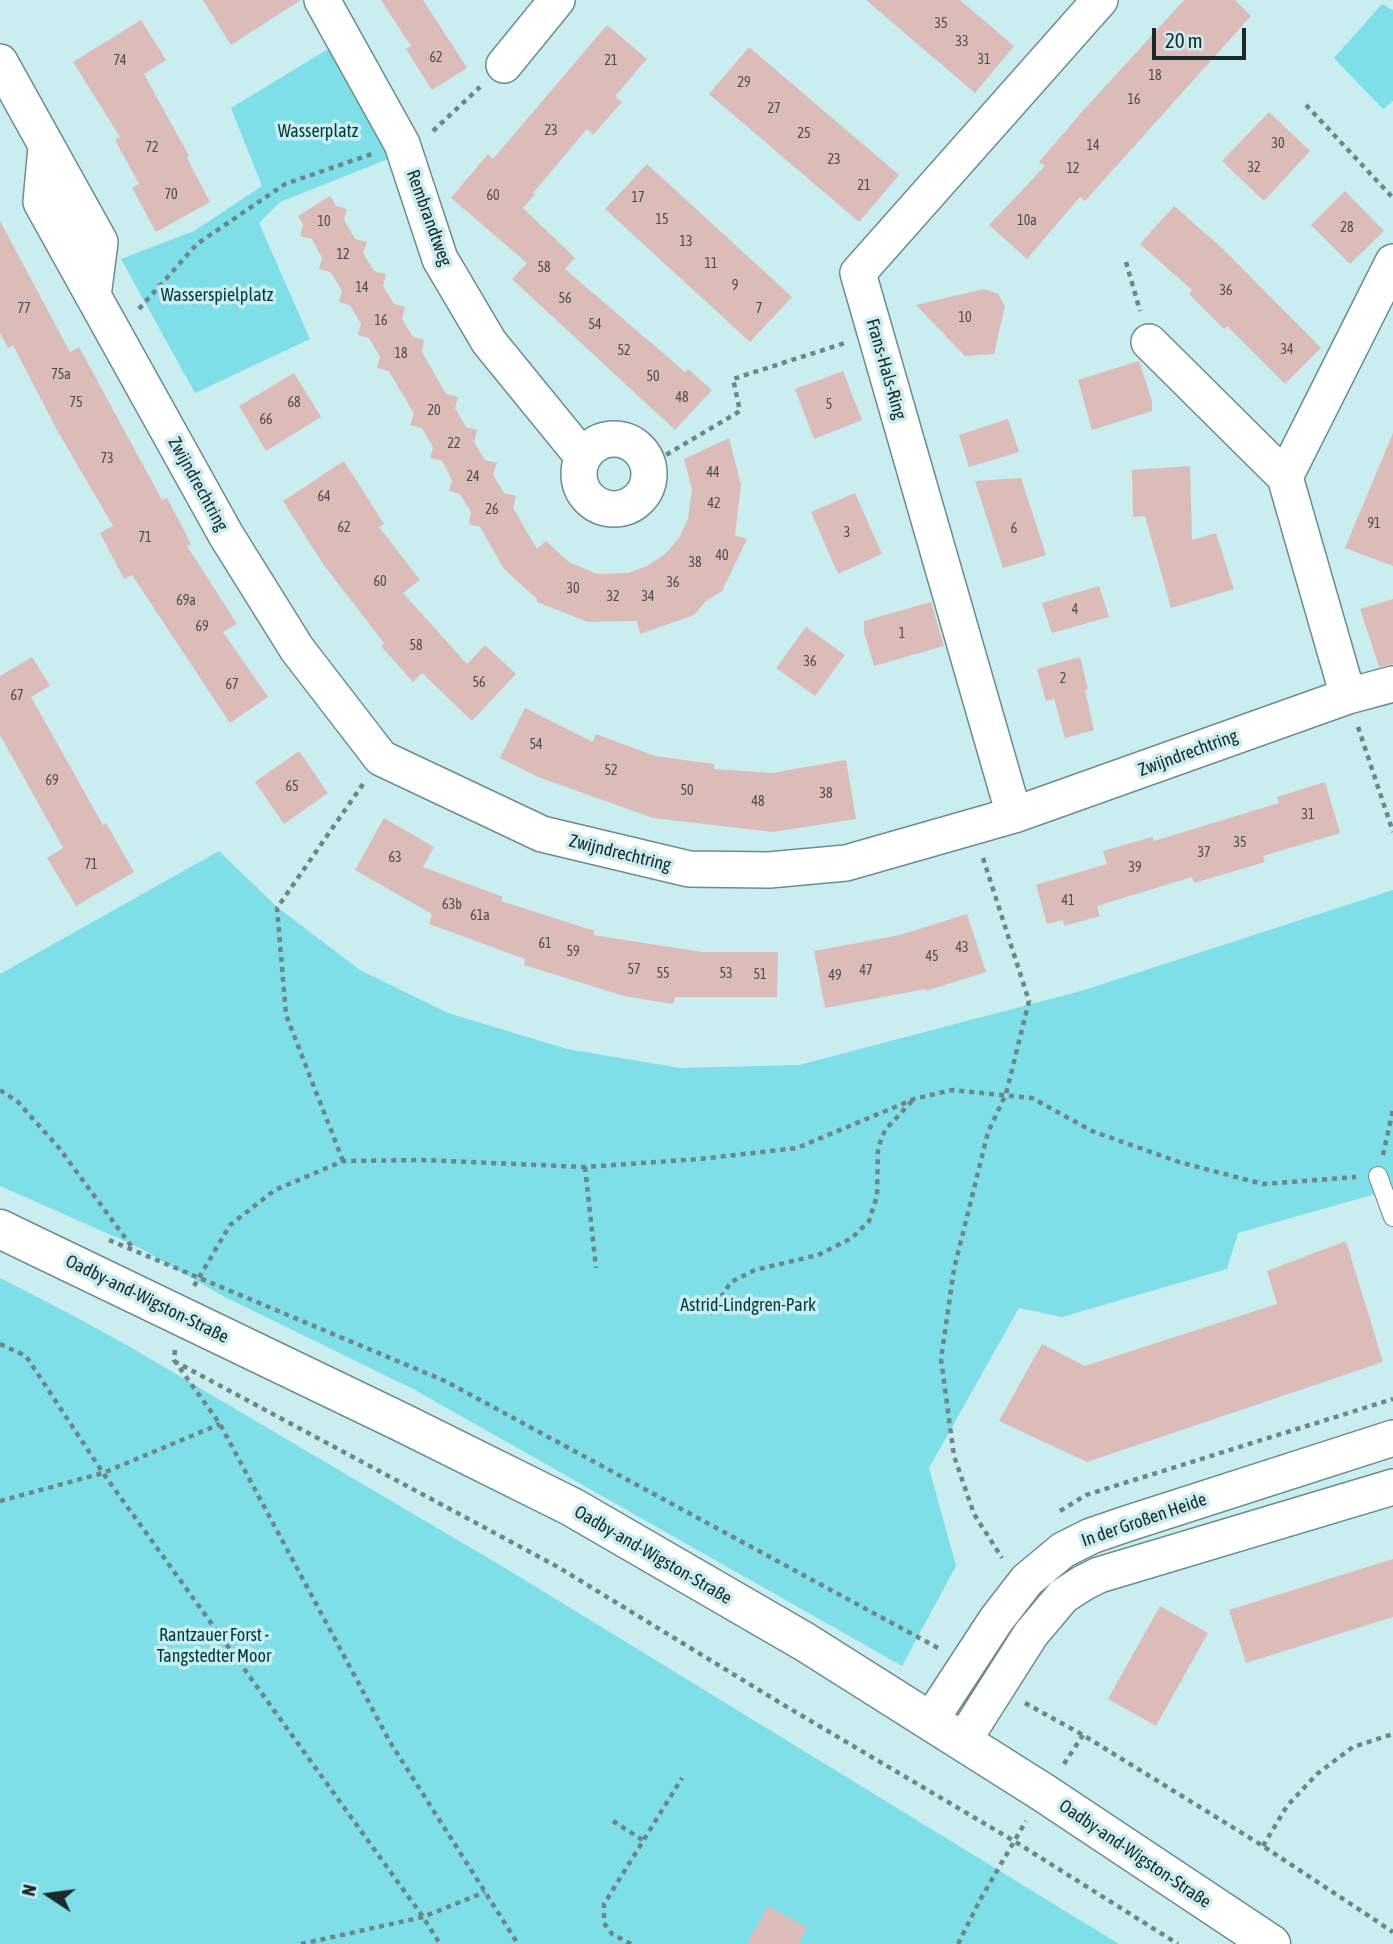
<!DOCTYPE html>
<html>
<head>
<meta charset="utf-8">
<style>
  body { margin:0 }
  #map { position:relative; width:1393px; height:1944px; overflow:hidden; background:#caedf0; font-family:"Asap Condensed",sans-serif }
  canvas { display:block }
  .north { position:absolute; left:14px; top:1860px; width:70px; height:70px; -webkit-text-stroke:5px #caedf0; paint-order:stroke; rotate:283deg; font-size:19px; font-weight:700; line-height:28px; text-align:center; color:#1b292a }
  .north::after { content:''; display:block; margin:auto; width:24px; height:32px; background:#1b292a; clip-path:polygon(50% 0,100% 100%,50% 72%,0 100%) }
  .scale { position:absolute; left:1152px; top:28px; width:94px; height:32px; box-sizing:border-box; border:4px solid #1b292a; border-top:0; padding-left:9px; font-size:21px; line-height:24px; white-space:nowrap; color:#1b292a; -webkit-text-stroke:5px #caedf0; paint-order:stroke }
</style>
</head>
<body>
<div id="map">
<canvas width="1393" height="1944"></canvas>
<div class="north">N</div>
<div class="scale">20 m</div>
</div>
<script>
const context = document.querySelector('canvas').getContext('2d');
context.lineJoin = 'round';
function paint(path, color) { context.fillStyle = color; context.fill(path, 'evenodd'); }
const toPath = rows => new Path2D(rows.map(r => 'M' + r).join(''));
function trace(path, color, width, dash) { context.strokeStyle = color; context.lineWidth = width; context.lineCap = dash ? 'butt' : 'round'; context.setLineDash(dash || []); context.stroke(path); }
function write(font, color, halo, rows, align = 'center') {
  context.font = font + ' "Asap Condensed",sans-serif'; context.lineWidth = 7; context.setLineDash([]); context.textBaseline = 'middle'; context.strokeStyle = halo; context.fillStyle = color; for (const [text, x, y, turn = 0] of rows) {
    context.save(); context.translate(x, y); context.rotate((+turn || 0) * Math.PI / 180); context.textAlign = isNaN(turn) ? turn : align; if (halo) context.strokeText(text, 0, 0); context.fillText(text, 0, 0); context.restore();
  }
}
const green = toPath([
  [1382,4,1393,10,1393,101,1383,109,1334,58],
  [333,46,393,157,280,202,259,223,310,339,195,393,121,259,194,231,262,186,231,108],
  [219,851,277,907,360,970,448,1013,567,1049,680,1068,799,1065,1081,991,1393,890,1393,1189,1238,1233,1227,1269,1062,1317,1019,1308,929,1468,956,1566,902,1666,415,1390,223,1296,138,1247,0,1186,0,974],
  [0,1278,74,1316,132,1348,510,1571,1119,1944,0,1944]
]);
const building = toPath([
  [203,0,301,0,231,45],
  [381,0,423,0,467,68,432,90,406,49,411,46],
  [866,0,960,0,1014,46,975,93],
  [1184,0,1235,0,1251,16,1085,201,1080,197,1027,259,989,225,1045,166,1039,162,1081,113],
  [141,20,166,60,144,74,189,156,187,158,210,202,156,232,132,188,139,184,115,140,120,137,73,62],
  [607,25,647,59,615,96,622,102,593,135,587,129,533,193,535,194,523,208,575,258,565,269,685,372,688,369,712,390,675,430,512,279,527,263,451,198,488,154,493,159],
  [749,47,899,175,859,222,709,94],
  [1269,112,1310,151,1264,201,1222,161],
  [647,164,792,297,750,342,605,209],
  [1345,191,1384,231,1350,264,1311,225],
  [330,196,336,206,347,209,344,220,355,239,367,242,363,253,374,271,386,274,383,286,394,304,405,307,402,319,413,337,424,340,422,352,446,394,458,397,455,408,466,427,477,430,474,442,485,460,497,463,493,475,504,493,516,496,513,508,537,549,546,541,569,562,597,574,628,573,647,566,665,554,679,538,688,519,692,489,684,459,729,438,741,485,735,535,747,539,722,591,706,601,694,615,640,634,637,621,588,622,537,602,537,599,504,569,480,527,469,524,471,512,460,494,449,491,452,480,442,461,430,458,433,447,422,428,410,425,414,414,389,371,377,368,380,357,369,338,358,335,361,324,350,305,339,302,342,291,336,281,330,272,319,269,322,258,312,239,300,236,303,225,298,216],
  [1174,206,1222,248,1321,348,1285,384,1227,326,1224,329,1189,294,1192,290,1140,244],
  [0,221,70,352,79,347,162,500,167,498,191,544,187,546,237,624,223,632,268,697,230,723,132,575,124,579,100,533,113,526,57,430,13,345,8,348,0,333],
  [984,289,998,294,1005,306,994,354,965,356,916,305],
  [1139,361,1152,401,1152,411,1092,430,1078,380],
  [843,371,862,420,814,439,795,389],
  [294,373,321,417,266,451,239,406],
  [1008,419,1019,452,969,467,959,435],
  [1393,433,1393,566,1345,548],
  [344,461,384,524,379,527,420,580,403,593,467,664,485,645,516,674,472,721,422,673,413,682,381,646,384,643,323,564,283,501],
  [1190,466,1192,540,1216,533,1234,589,1171,608,1145,516,1133,517,1132,470],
  [1021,478,1046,555,1003,568,975,481],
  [855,493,882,554,838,574,811,512],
  [1099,586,1109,617,1052,633,1042,603],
  [1393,599,1393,664,1379,667,1360,609],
  [931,602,944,646,874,666,864,632,864,621],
  [806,627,845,655,815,696,776,668],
  [32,657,50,686,31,697,103,825,106,823,134,872,76,906,47,858,63,848,0,735,0,676],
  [1080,657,1088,689,1085,690,1094,730,1065,738,1054,699,1046,701,1037,669],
  [525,708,593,742,596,734,655,756,714,764,714,769,772,773,846,760,856,819,773,832,653,818,538,777,500,758],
  [299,751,328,793,284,824,255,782],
  [1325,782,1340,833,1263,856,1265,862,1194,883,1192,877,1097,906,1100,916,1064,926,1063,920,1047,924,1036,885,1107,864,1103,851,1152,837,1154,841,1279,803,1277,797],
  [384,818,434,847,423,867,503,897,501,901,595,931,593,935,702,952,778,952,777,997,675,997,673,1004,624,996,524,965,525,959,429,924,432,914,355,870],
  [967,914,986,972,926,991,926,989,825,1008,814,951,900,935],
  [1346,1241,1383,1362,1087,1462,999,1421,1042,1344,1085,1366,1277,1304,1267,1271],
  [1393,1559,1393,1617,1246,1663,1229,1610],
  [1160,1606,1208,1633,1156,1726,1108,1699],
  [768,1906,807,1928,798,1944,747,1944]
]);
const path = toPath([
  [1306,105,1393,198],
  [433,131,480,87],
  [1126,262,1140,311],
  [139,309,197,244,285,184,372,154],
  [649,465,740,411,733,379,845,343],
  [1358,727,1393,832],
  [983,858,1029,1001,1006,1094,988,1132,954,1269,941,1359,954,1456,974,1514,1002,1558],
  [0,1090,18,1102,59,1148,132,1247],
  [1383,1155,1393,1110],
  [343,1161,286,1015,277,908,363,784],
  [585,1167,596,1268],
  [109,1240,445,1381,938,1648],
  [194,1286,230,1225,275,1190,343,1161,423,1160,585,1167,700,1159,797,1148,914,1099,952,1090,1032,1098,1092,1131,1179,1162,1263,1184,1356,1177],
  [710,1314,731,1282,755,1270,818,1255,852,1238,869,1221,877,1196,878,1148,885,1130,912,1101],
  [0,1344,26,1356,103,1473,423,1917,440,1944],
  [175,1350,174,1360,220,1424,390,1742,518,1944],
  [174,1361,558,1567,782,1704,1014,1841,1178,1944],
  [0,1501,103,1473,220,1424],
  [1060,1511,1086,1495,1393,1399],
  [1025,1703,1083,1735,1263,1846,1393,1932],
  [1064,1764,1083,1735],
  [613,1821,644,1841],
  [1263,1846,1287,1806,1317,1774,1353,1747,1393,1734],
  [301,1944,423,1917,485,1892],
  [631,1944,612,1934,604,1923,604,1904,682,1778],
  [958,1944,980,1900,1026,1821]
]);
const lane = toPath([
  [1378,1176,1393,1217]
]);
const street = toPath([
  [322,0,402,144,440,259,489,342,582,456],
  [0,62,100,242,93,296],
  [504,65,557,0],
  [46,147,41,202,226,535,297,649,381,758,542,834,689,869,769,870,846,863,1014,815,1348,696,1393,684],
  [1149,342,1285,477],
  '579 474a35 35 0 1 1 70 0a35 35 0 1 1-70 0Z',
  [1348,696,1285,477,1393,262],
  [1014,815,858,273,1100,0],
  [930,1721,996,1620,1027,1580,1063,1550,1091,1536,1126,1524,1393,1438],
  [963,1741,1031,1634,1063,1596,1083,1583,1099,1575,1393,1487]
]);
const secondary = toPath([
  [0,1229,401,1422,572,1507,805,1642,1044,1793,1271,1944]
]);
const numberNames = [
  ["35",941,24],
  ["33",962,42],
  ["62",436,58],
  ["31",984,60],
  ["74",120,61],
  ["21",611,61],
  ["18",1155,76],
  ["29",744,83],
  ["16",1134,100],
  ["27",774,109],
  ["23",551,131],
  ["25",804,134],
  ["30",1278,144],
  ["14",1093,146],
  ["72",152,148],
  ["23",834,160],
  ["32",1254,168],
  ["12",1073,169],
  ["21",864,186],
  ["70",171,195],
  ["60",493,196],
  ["17",638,198],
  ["15",662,220],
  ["10a",1027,221],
  ["10",324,222],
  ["28",1347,228],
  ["13",686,242],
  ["12",343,255],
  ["11",711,264],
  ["58",544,268],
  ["9",735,286],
  ["14",362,288],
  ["36",1226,291],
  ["56",565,299],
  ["77",24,309],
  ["7",759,309],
  ["10",965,318],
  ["16",381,321],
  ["54",595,325],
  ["34",1287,350],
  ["52",624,351],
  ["18",401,354],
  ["75a",61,375],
  ["50",653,377],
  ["48",682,398],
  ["75",76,403],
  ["68",294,403],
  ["5",829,405],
  ["20",434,411],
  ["66",266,420],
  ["22",454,444],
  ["73",107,459],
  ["44",713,473],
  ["24",473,477],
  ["64",324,497],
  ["42",714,504],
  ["26",492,510],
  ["91",1374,524],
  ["62",344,528],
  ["6",1014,529],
  ["3",847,533],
  ["71",145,538],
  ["40",722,556],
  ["38",695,563],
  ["60",380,582],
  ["36",673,583],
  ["30",573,589],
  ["32",613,597],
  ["34",648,597],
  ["69a",186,601],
  ["4",1075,610],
  ["69",202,627],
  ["1",902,634],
  ["58",416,646],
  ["36",810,662],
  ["2",1063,679],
  ["56",479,683],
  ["67",232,685],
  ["67",17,696],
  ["54",536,745],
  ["52",611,771],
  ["69",52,781],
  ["65",292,787],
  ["50",687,791],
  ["38",826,794],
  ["48",758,802],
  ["31",1308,815],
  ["35",1240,843],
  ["37",1204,853],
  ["63",395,858],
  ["71",91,865],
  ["39",1135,868],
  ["41",1068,901],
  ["63b",452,905],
  ["61a",480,916],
  ["61",545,944],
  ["43",962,948],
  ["59",573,952],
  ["45",932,957],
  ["57",634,970],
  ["47",866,971],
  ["55",663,974],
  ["53",726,974],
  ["51",760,975],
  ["49",835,976]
];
const parkNames = [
  ["Wasserplatz",318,131],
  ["Wasserspielplatz",217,295],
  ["Astrid-Lindgren-Park",748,1305],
  ["Rantzauer Forst -",214,1635],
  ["Tangstedter Moor",214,1656]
];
const streetNames = [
  ["Rembrandtweg",429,218,70],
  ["Frans-Hals-Ring",886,369,74],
  ["Zwijndrechtring",198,484,61],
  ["Zwijndrechtring",1188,753,-20],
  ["Zwijndrechtring",620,853,14],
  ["Oadby-and-Wigston-Straße",147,1299,26],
  ["In der Großen Heide",1144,1520,-19],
  ["Oadby-and-Wigston-Straße",653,1555,30],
  ["Oadby-and-Wigston-Straße",1135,1854,34]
];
paint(green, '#7edfe8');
paint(building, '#dcbcb9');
trace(lane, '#6c8d90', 20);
trace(street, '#6c8d90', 38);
trace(secondary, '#6c8d90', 41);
trace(path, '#6e8687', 4.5, [5, 5]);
trace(lane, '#fff', 18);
trace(street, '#fff', 35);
trace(secondary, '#fff', 38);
write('14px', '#4b4e4e', null, numberNames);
write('18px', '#003a3e', '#caedf0', parkNames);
write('18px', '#1b292a', '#caedf0', streetNames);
</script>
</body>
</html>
